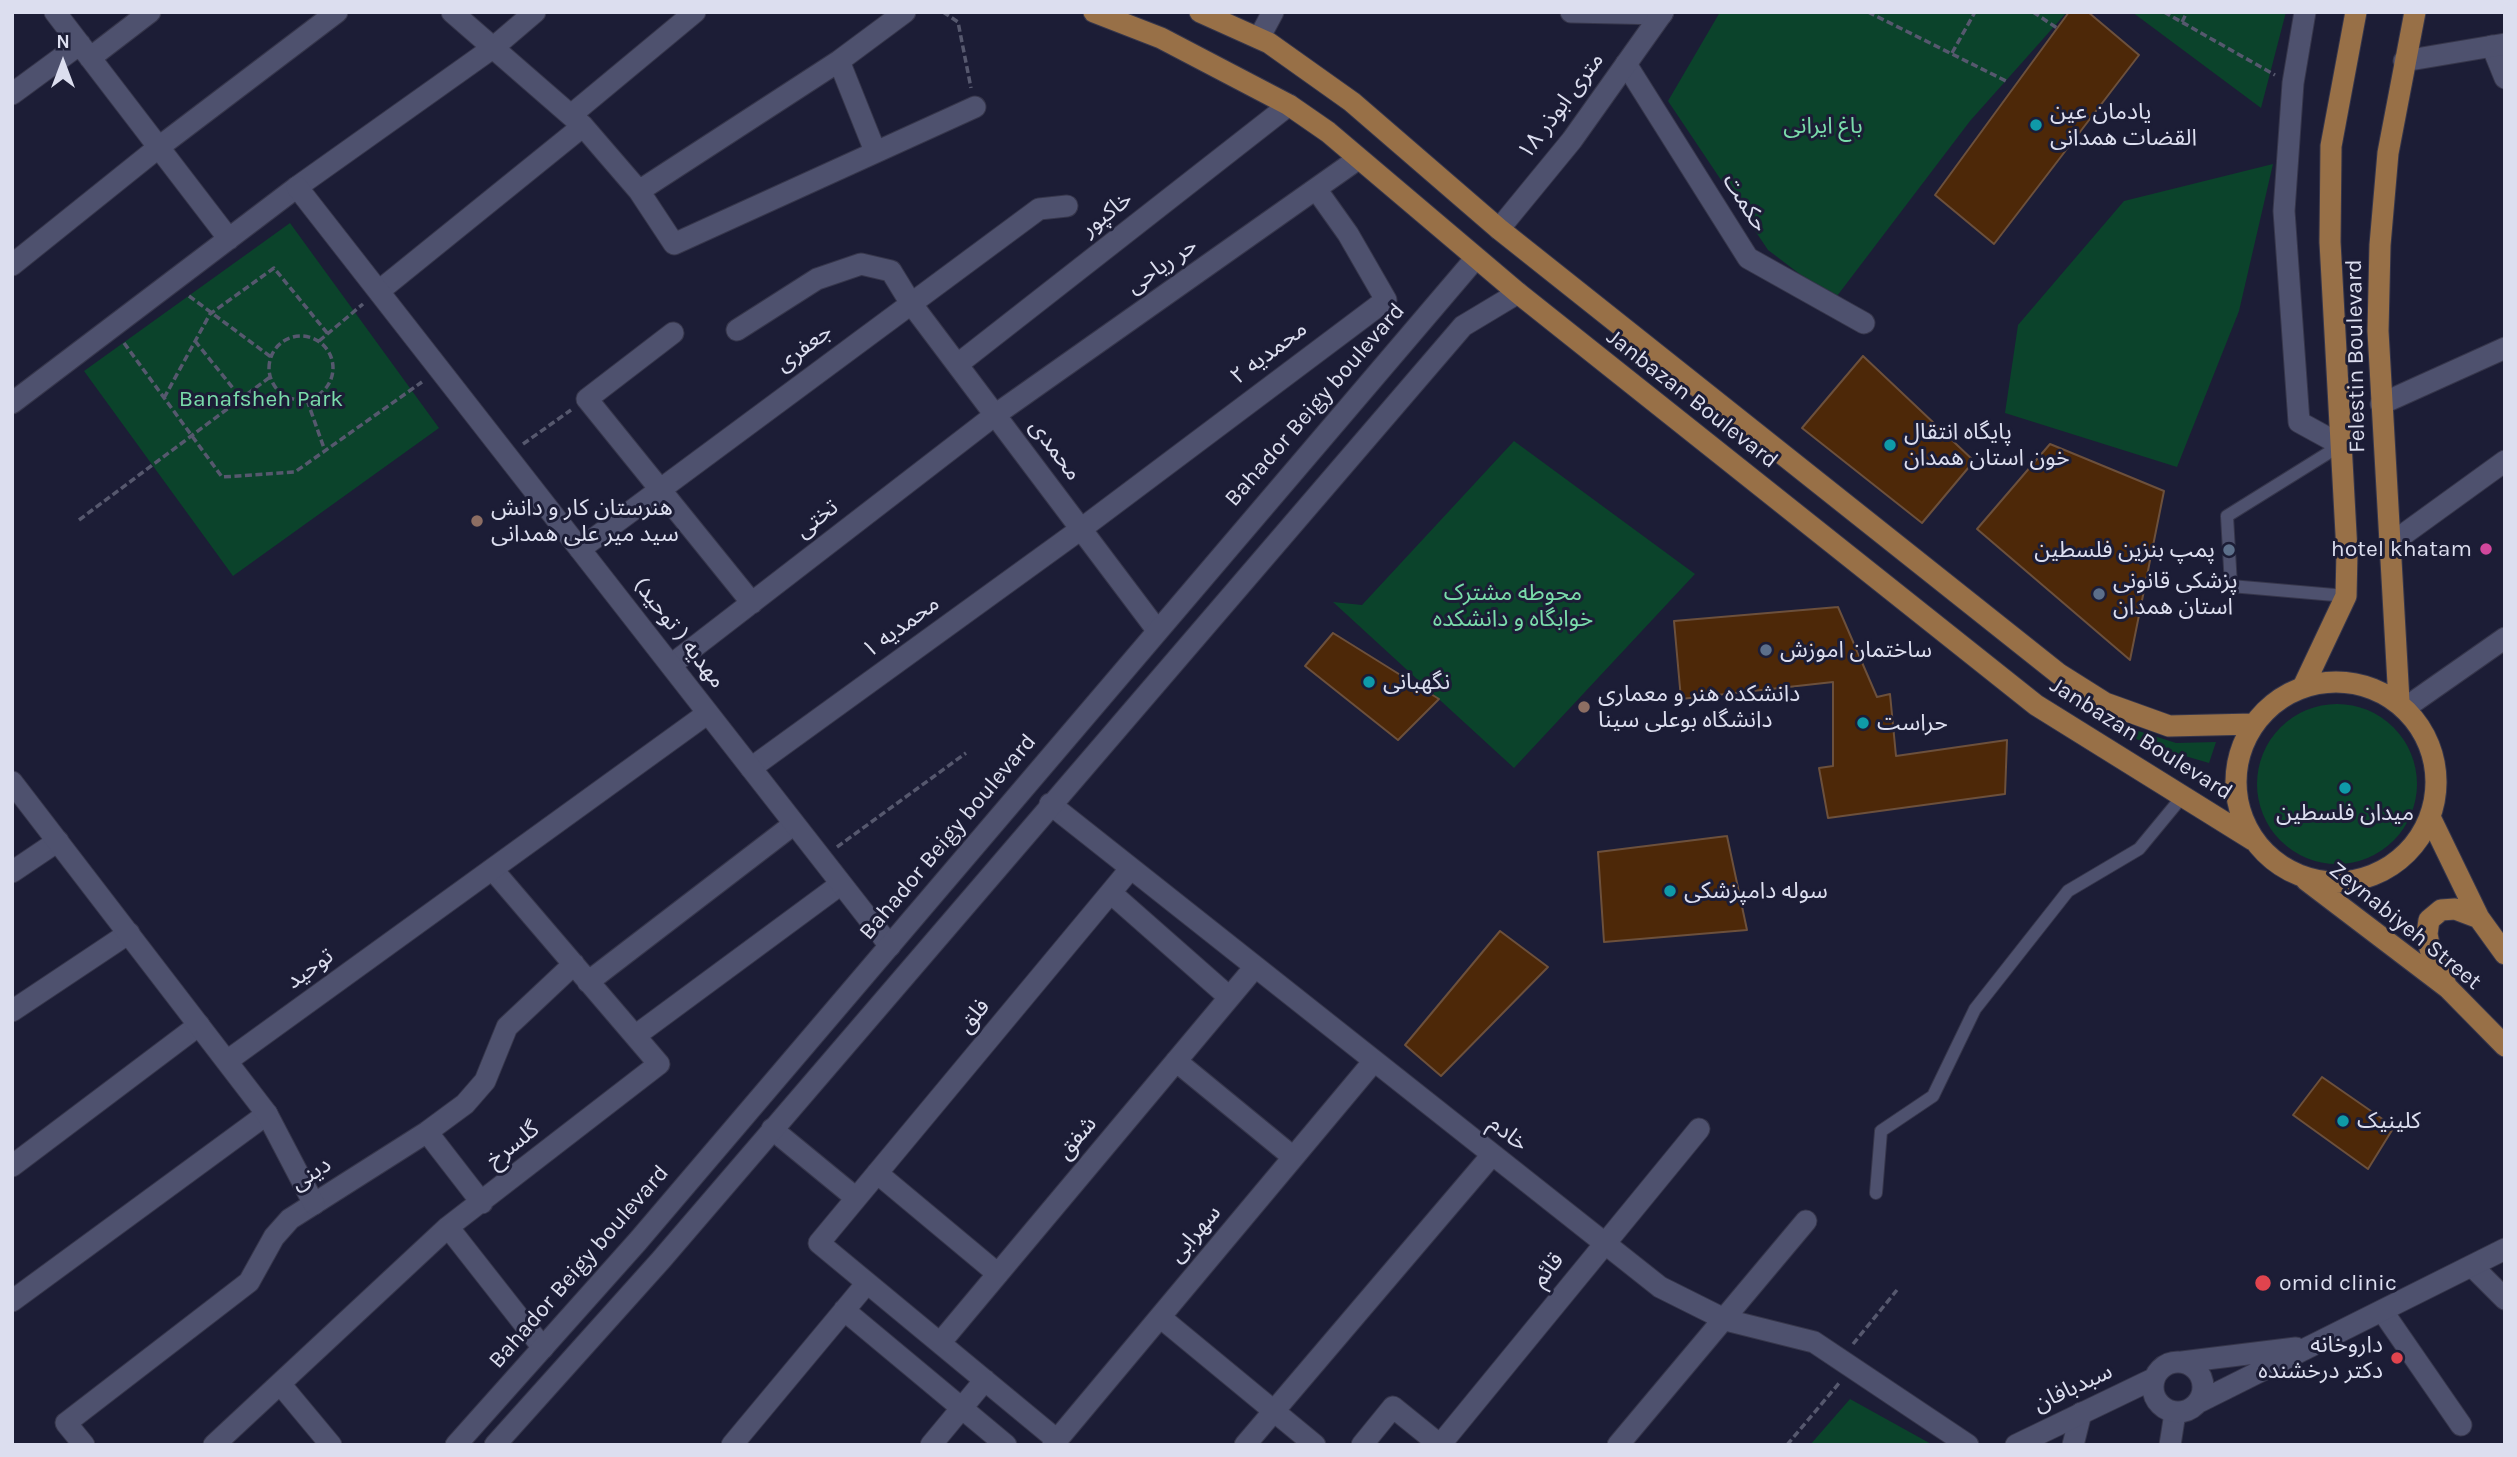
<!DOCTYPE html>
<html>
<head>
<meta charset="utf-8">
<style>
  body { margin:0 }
  #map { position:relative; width:2517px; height:1457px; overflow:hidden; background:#1c1d36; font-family:Karla,sans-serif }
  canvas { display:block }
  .frame { position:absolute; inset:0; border:14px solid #dcdeef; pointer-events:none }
  .north { position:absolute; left:28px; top:28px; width:70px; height:70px; -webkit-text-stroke:5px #1c1d36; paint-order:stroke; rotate:0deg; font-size:19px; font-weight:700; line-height:28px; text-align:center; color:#dcdeef }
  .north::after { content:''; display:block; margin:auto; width:24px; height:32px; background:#dcdeef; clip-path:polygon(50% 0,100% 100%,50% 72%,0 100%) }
</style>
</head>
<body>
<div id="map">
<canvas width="2517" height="1457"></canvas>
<div class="frame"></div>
<div class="north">N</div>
</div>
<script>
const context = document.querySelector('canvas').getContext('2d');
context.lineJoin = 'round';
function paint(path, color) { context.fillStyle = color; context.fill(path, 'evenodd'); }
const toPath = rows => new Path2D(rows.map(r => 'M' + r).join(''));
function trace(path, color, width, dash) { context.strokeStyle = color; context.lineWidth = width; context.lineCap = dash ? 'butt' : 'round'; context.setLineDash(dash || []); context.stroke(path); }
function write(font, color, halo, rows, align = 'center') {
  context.font = font + ' Karla,"Noto Sans Arabic",sans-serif'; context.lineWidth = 6; context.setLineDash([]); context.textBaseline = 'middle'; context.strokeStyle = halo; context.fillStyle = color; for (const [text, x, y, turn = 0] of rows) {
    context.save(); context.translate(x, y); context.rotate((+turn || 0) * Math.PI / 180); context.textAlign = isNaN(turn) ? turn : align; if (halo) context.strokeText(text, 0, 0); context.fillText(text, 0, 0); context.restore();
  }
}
const green = toPath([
  [1720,12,2067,12,1970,121,1834,300,1768,250,1668,101],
  [2132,12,2286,12,2261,108],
  [2273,164,2239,311,2177,467,2005,413,2018,325,2124,201],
  [290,223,439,428,233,576,84,371],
  [1514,441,1695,574,1514,768,1333,602,1362,605],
  '2257 784a80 80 0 1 1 160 0a80 80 0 1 1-160 0Z',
  [2126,727,2176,743,2216,742,2209,763,2151,746,2122,732],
  [1850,1399,1933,1445,1810,1445]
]);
const building = toPath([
  [2069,12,2088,12,2139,55,1994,244,1935,195,2069,12],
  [1863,356,1974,461,1922,523,1802,428,1863,356],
  [2050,444,2164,491,2130,660,1977,529,2050,444],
  [1838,607,1877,697,1890,694,1896,756,2007,740,2005,794,1828,818,1819,768,1833,766,1833,682,1681,699,1674,621,1838,607],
  [1333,633,1439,699,1398,740,1305,666,1333,633],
  [1727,836,1747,930,1604,942,1598,852,1727,836],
  [1500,931,1548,967,1441,1076,1405,1045,1500,931],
  [2322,1077,2394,1127,2368,1169,2293,1115,2322,1077]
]);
const path = toPath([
  [943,12,958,22,971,88],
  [1868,12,2006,81],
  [2033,12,2057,28],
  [2164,12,2275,75],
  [2182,22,2187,12],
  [1952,53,1975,12],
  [189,296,271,357],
  '269 368a32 32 0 1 1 64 0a32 32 0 1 1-64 0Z',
  [195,341,241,398],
  [319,341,363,304],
  [124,343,222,477,295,472,422,382],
  [164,398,210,314,274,268,328,334],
  [307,400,325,451],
  [523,444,571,410],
  [79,520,270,377],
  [837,847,966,753],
  [1853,1344,1897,1290],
  [1787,1445,1840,1382]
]);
const service = toPath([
  [2341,445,2227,516,2231,586,2346,596],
  [1876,1193,1881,1131,1933,1096,1975,1009,2068,891,2139,849,2182,797]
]);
const minor = toPath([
  [55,12,229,239],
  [452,12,583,126,639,191,674,244,975,107],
  [1571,12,1662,14],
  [2305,12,2293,83,2284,211,2299,422,2341,445],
  [1259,38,1273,12],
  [2492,46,2505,78],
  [90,58,150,12],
  [839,61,875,151],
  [1626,64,1748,258,1864,323],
  [12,94,80,44],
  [571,115,695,12],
  [639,191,839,61,905,12],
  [12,265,159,147,337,12],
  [379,291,583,126],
  [737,330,817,279,861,264,891,271,910,302,1157,630],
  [673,333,587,399,752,603],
  [958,364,1289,105],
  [12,403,297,187,494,47,535,12],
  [2381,404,2505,348],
  [2389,545,2505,461],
  [580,549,1039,209,1067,206],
  [671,665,995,415,1358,159],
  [2405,708,2505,638],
  [751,768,1081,529,1386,300,1348,234,1316,189],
  [1050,804,1660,1287,1726,1320,1814,1342,1968,1445],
  [12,872,58,841],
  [1111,893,1229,997],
  [588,982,794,824],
  [12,1011,129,933],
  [635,1036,841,884],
  [1176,1061,1293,1157],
  [772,1129,856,1198],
  [427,1132,482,1203],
  [12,1166,199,1025],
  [877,1173,998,1274],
  [448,1227,543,1348],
  [2473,1267,2505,1299],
  [12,1301,267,1114],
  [844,1310,1006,1445],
  [2383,1312,2461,1425],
  [1160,1317,1315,1445],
  [940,1343,1255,967],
  [281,1385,331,1445],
  [1057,1440,1374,1061],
  [84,1445,66,1423,249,1282,274,1237,290,1219,427,1132,465,1104,485,1081,507,1027,574,964],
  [214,1445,448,1227,659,1064,493,870],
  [732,1445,867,1283],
  [931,1445,985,1380],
  [1053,1445,1057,1440,819,1243,1131,868],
  [1245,1445,1492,1155],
  [1362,1445,1393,1407,1440,1445],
  [1440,1445,1699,1129],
  [1618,1445,1806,1221],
  [2073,1445,2081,1413],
  [2170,1445,2175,1413]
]);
const tertiary = toPath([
  [297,187,890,946],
  [1499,229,1572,140,1663,12],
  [12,782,267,1114,314,1204],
  [227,1061,708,713],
  '2153 1387a25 25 0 1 1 50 0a25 25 0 1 1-50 0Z',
  [2182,1362,2296,1348],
  [2199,1402,2505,1249],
  [2016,1445,2153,1379]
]);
const secondary = toPath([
  [2404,61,2505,44],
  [456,1445,638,1241,1475,259],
  [495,1445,661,1260,1463,326,1518,293]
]);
const primary = toPath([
  [1094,12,1161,38,1289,105,1328,132,1518,293,2036,705,2253,840],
  [1200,12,1269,43,1352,102,1499,229,2059,674,2105,703,2169,726,2254,724],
  '2236 782a100 100 0 1 1 200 0a100 100 0 1 1-200 0Z',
  [2303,687,2346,596,2347,552,2330,242,2331,146,2356,12],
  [2399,701,2378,331,2380,245,2388,153,2415,12],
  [2431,819,2479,918,2505,954],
  [2306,880,2448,988,2505,1046],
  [2446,985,2430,949,2427,934,2429,920,2441,910,2455,909,2479,918]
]);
const markers = [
  [2036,125,7,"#0f9aa8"],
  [1890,445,7,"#0f9aa8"],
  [477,521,7,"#8d6e63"],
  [2486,549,7,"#d1479c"],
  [2229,550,7,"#5c6f8a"],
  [2099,594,7,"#5c6f8a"],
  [1766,650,7,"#5c6f8a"],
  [1369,682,7,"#0f9aa8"],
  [1584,707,7,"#8d6e63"],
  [1863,723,7,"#0f9aa8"],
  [2345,788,7,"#0f9aa8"],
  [1670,891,7,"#0f9aa8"],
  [2343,1121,7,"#0f9aa8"],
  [2263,1283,9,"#e0444e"],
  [2397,1358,7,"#e0444e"]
];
const streetNames = [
  ["۱۸ متری ابوذر",1561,106,-53],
  ["حکمت",1745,203,58],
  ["خاکپور",1107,214,-38],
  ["حر ریاحی",1162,266,-35],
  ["جعفری",804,348,-37],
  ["محمدیه ۲",1269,353,-37],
  ["Felestin Boulevard",2356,356,-91],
  ["Janbazan Boulevard",1692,399,38],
  ["Bahador Beigy boulevard",1315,405,-49],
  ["محمدی",1055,450,53],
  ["تختی",817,519,-38],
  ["محمدیه ۱",901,627,-36],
  ["مهدیه ( توحید)",679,633,52],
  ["Janbazan Boulevard",2141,739,32],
  ["Bahador Beigy boulevard",948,837,-50],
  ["Zeynabiyeh Street",2405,926,39],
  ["توحید",310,969,-36],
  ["فلق",974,1016,-50],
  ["خادم",1508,1134,38],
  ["شفق",1077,1138,-50],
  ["گلسرخ",513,1145,-38],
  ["دینی",311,1174,-32],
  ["سهرابی",1195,1234,-50],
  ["Bahador Beigy boulevard",579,1267,-49],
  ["قائم",1548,1270,-51],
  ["سبدبافان",2073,1388,-25]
];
const poiNames = [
  ["یادمان عین",2050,112],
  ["القضات همدانی",2050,138],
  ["پایگاه انتقال",1904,432],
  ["خون استان همدان",1904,458],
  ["هنرستان کار و دانش",491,508],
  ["سید میر علی همدانی",491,534],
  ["hotel khatam",2472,549,"right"],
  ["پمپ بنزین فلسطین",2215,550,"right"],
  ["پزشکی قانونی",2113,581],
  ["استان همدان",2113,607],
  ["ساختمان اموزش",1780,650],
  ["نگهبانی",1383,682],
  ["دانشکده هنر و معماری",1598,694],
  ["دانشگاه بوعلی سینا",1598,720],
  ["حراست",1877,723],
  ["میدان فلسطین",2345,813,"center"],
  ["سوله دامپزشکی",1684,891],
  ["کلینیک",2357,1121],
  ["omid clinic",2279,1283],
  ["داروخانه",2383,1345,"right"],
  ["دکتر درخشنده",2383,1371,"right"]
];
const parkNames = [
  ["باغ ایرانی",1823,126],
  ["Banafsheh Park",261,399],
  ["محوطه مشترک",1513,593],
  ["خوابگاه و دانشکده",1513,619]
];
paint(green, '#0b432b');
paint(building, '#4d2808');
trace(building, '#6c503c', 2);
trace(service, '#36364b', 14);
trace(minor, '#36364b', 23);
trace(tertiary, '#36364b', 23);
trace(secondary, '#36364b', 23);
trace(primary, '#36364b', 23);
trace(path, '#56586e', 3.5, [7, 3.5]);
trace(service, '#4e516e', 12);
trace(minor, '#4e516e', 21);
trace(tertiary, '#4e516e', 21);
trace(secondary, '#4e516e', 21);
trace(primary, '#987047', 21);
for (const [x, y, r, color] of markers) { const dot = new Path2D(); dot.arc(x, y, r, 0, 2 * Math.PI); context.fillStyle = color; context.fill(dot); trace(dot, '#1c1d36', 2.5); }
write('23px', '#dcdeef', '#1c1d36', streetNames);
write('23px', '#dcdeef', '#1c1d36', poiNames, 'left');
write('23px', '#7adcab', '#1c1d36', parkNames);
</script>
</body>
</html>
